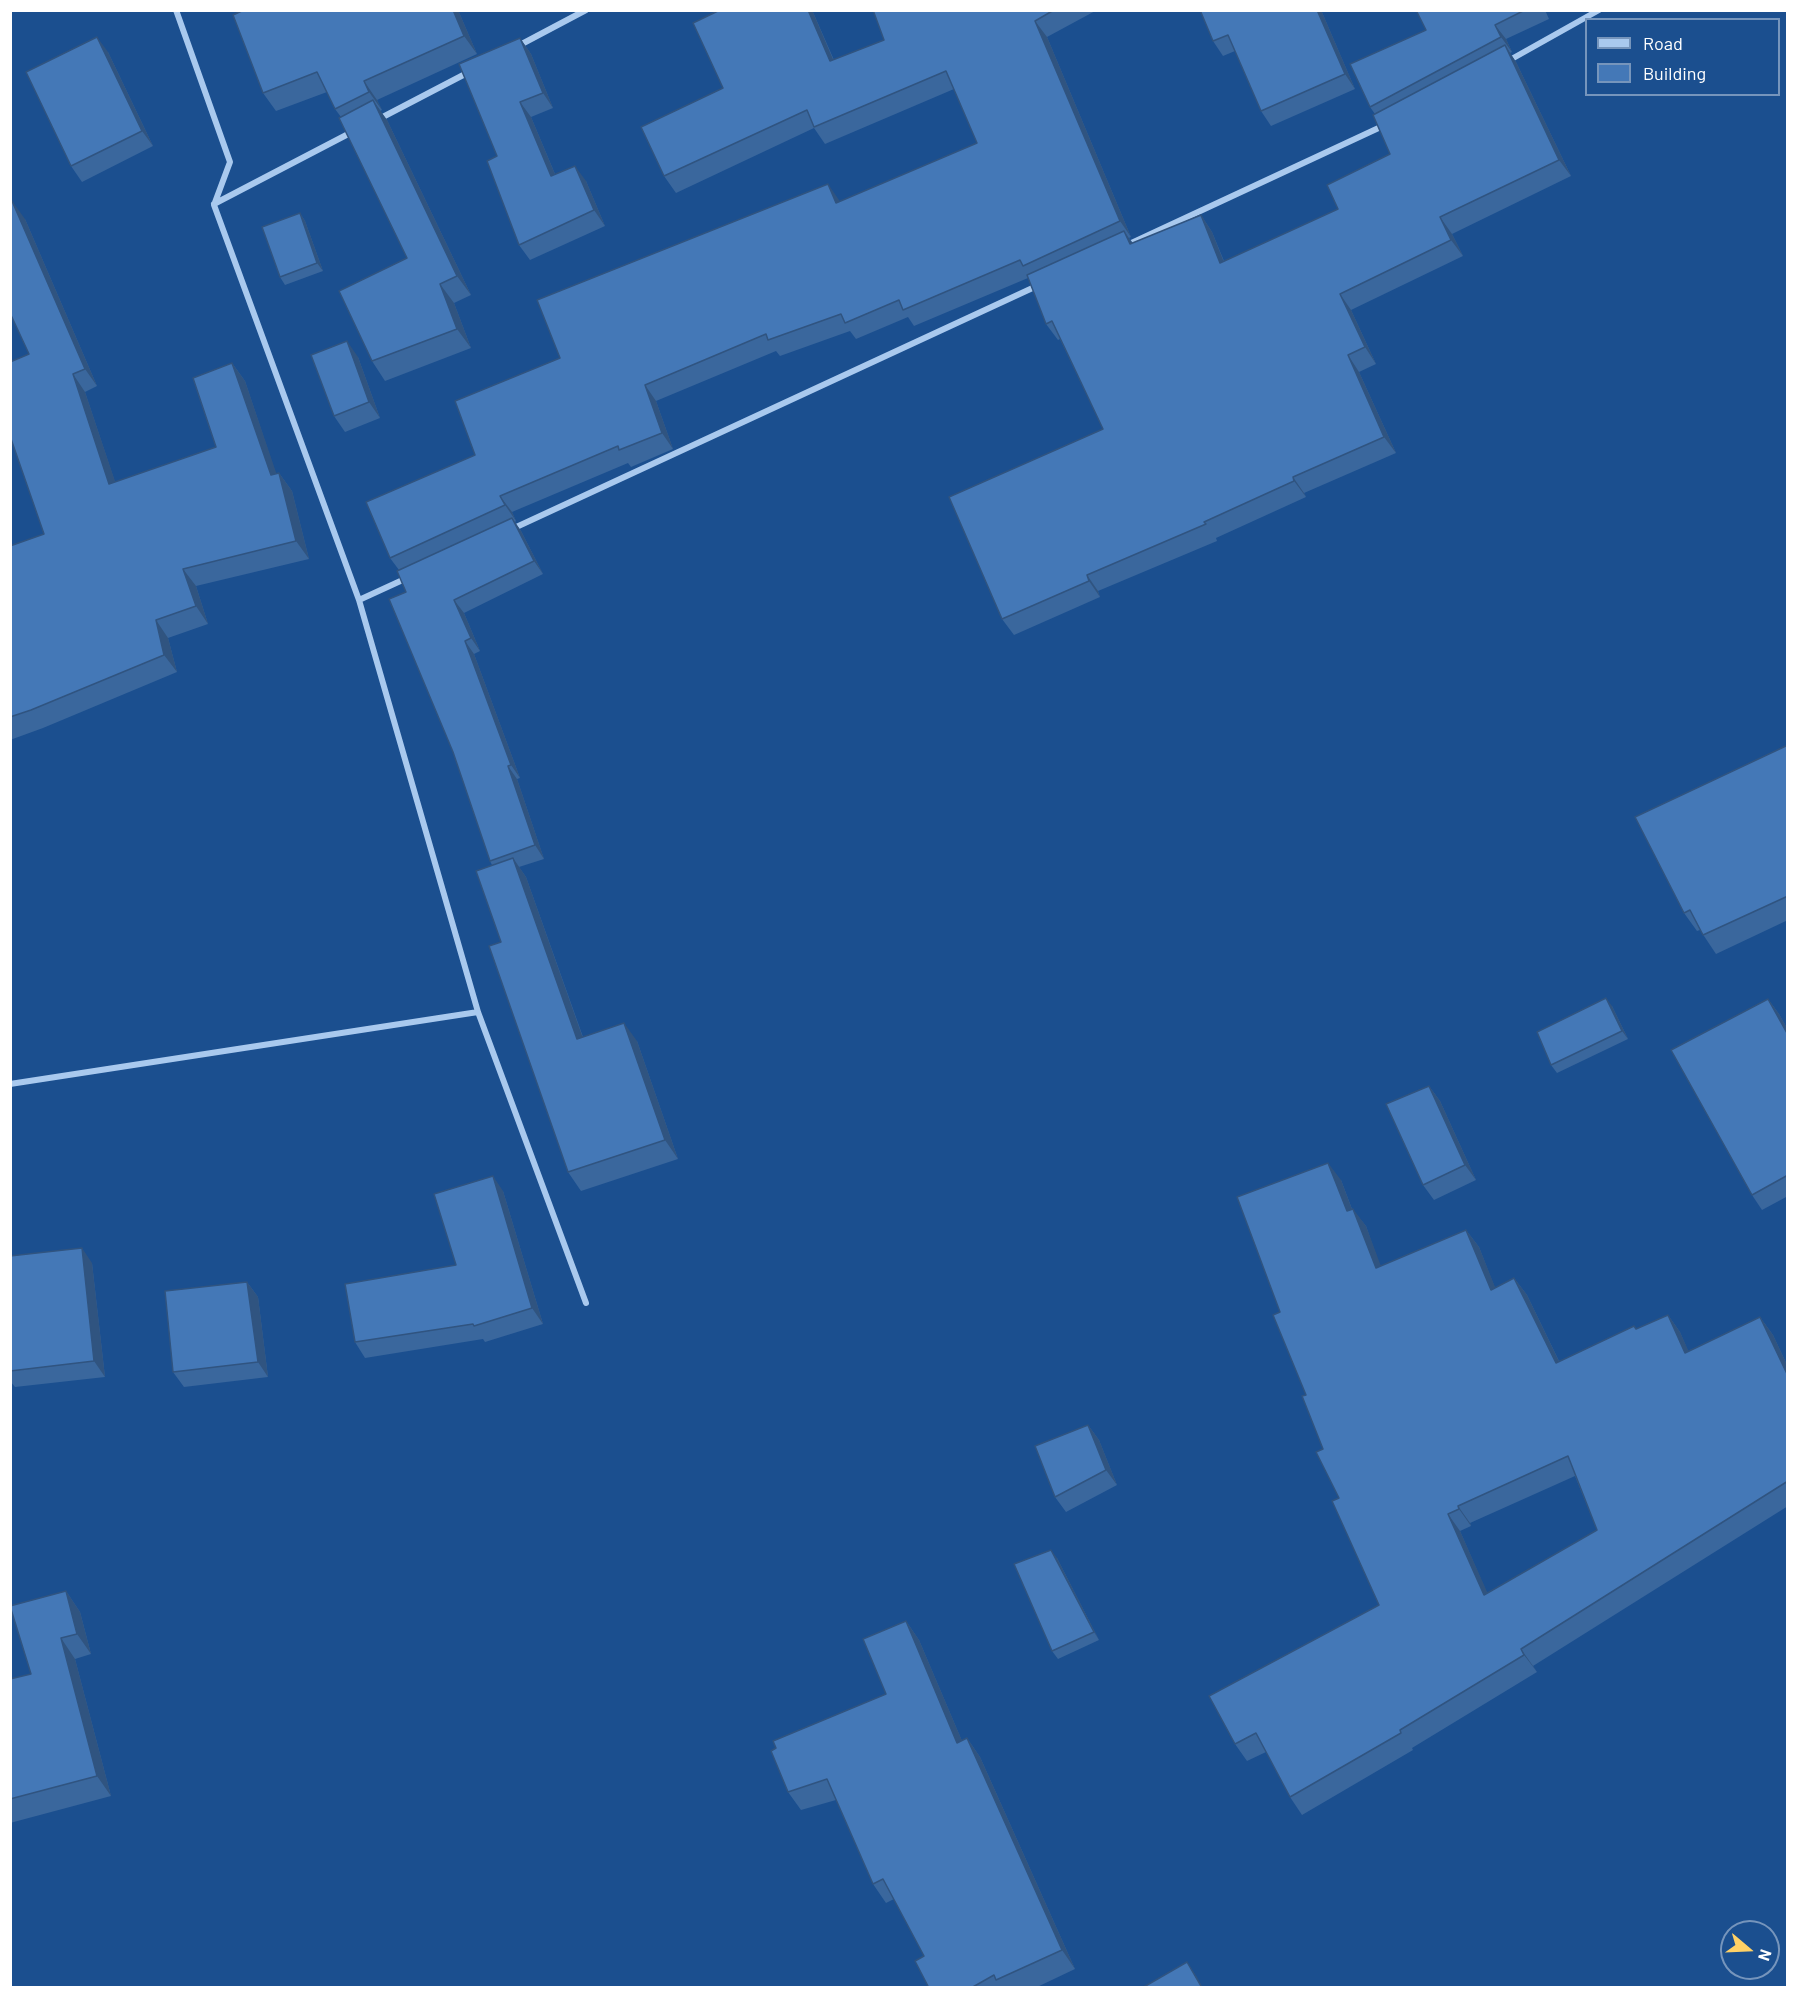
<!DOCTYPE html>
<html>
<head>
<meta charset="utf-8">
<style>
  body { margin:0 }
  #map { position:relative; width:1798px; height:1998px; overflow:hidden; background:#1b4f8f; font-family:Barlow,sans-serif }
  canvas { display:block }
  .frame { position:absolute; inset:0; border:12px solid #fff; pointer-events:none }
  .legend { position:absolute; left:1585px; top:18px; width:195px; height:78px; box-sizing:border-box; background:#1b4f8f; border:2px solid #7695bc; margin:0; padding:8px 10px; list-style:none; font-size:18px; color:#fff }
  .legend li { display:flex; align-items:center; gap:12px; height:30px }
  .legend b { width:30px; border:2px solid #7695bc }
  .north { position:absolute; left:1720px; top:1920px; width:60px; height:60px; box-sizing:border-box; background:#1b4f8f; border:2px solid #7695bc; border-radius:50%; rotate:109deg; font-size:16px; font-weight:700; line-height:24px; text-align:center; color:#fff }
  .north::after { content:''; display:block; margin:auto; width:21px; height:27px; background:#ffd166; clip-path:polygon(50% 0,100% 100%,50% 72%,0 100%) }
</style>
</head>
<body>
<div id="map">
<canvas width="1798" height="1998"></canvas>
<div class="frame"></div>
<ul class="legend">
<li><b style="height:8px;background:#a9c9ee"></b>Road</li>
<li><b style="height:16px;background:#4478b7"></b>Building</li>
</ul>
<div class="north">N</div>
</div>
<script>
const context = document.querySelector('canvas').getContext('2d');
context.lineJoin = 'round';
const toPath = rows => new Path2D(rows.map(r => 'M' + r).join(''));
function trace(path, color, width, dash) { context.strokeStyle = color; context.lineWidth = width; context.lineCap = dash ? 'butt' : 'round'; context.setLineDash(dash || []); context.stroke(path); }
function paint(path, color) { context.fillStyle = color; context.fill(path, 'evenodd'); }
const street = toPath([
  [176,10,230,162,214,205,359,600,478,1012,586,1303],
  [518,46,586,10],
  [1508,61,1599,10],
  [377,120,469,72],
  [214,204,354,131],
  [1125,246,1385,125],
  [512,529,1039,285],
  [359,600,407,578],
  [10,1084,478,1012]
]);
const wall = toPath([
  [244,10,458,10,477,54,377,100,382,110,380,111,387,120,471,295,454,303,471,348,385,381,372,361,407,258,341,117,335,109,327,92,276,111,263,93],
  [720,10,812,10,834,60,884,40,873,10,1097,10,1047,37,1131,237,1129,238,1133,243,1201,215,1212,232,1224,261,1338,209,1390,154,1375,114,1370,107,1426,30,1416,10,1545,10,1549,19,1506,39,1512,52,1510,53,1516,62,1571,176,1452,234,1463,256,1351,310,1376,364,1359,372,1396,453,1304,493,1306,497,1216,538,1217,541,1098,591,1100,597,1014,635,1002,619,1103,429,1060,339,1058,340,1046,324,1028,278,914,326,908,317,856,339,850,331,780,356,776,351,656,401,673,449,631,467,628,463,512,512,516,521,515,522,521,531,543,574,464,613,480,651,474,654,520,778,517,779,544,859,519,867,526,877,583,1037,637,1041,678,1159,581,1191,568,1172,501,942,492,865,490,861,399,570,390,558,475,455,560,358,840,201,977,143,954,89,825,144,814,128,676,193,664,176,723,88],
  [1200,10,1321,10,1355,89,1271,126,1261,111,1235,51,1223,56,1213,41],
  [520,38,531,54,553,108,531,117,555,174,586,181,605,226,530,260,519,245,497,156],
  [108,52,153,146,82,182,71,166],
  [300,213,305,221,323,271,285,285,280,277],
  [25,219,97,386,85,392,115,482,216,447,232,363,245,381,276,474,279,473,292,491,309,559,196,586,208,624,168,638,177,672,43,728,10,740,10,546,44,534,29,354],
  [358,357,380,418,345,432,334,416],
  [1788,745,1788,920,1716,954,1700,930,1697,931,1684,913],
  [1768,999,1779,1014,1788,1030,1788,1196,1762,1210,1752,1195],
  [1612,1006,1628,1039,1557,1073,1551,1065],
  [1429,1086,1440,1101,1476,1180,1434,1200,1423,1185],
  [1341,1180,1352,1209,1366,1226,1380,1266,1466,1230,1479,1247,1495,1288,1514,1278,1527,1295,1559,1361,1637,1329,1668,1315,1680,1332,1688,1351,1760,1317,1773,1335,1788,1367,1788,1506,1533,1666,1537,1672,1412,1748,1413,1750,1302,1815,1290,1797,1266,1752,1247,1761,1235,1744,1379,1605,1339,1498,1280,1312],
  [1575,1476,1597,1530,1487,1593,1460,1531,1471,1526,1470,1523],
  [503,1191,543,1324,485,1342,483,1339,365,1358,355,1342,456,1265],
  [10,1256,92,1263,105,1377,15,1387,10,1381],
  [247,1282,258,1297,268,1377,184,1387,173,1372],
  [1088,1425,1099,1440,1117,1485,1066,1512,1055,1497],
  [1057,1558,1099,1640,1058,1659,1052,1651],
  [66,1591,80,1612,91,1654,75,1659,111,1796,10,1823,10,1679,31,1674],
  [906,1621,919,1640,962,1741,967,1738,980,1757,1075,1969,1035,1988,929,1988,924,1956,894,1899,886,1903,873,1884,836,1800,801,1810,788,1792,886,1694]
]);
const shadedWall = toPath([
  [453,10,458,10,477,54,464,36],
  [808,10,812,10,841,78,830,61],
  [1317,10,1321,10,1355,89,1345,74],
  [1035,21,1047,37,1131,237,1120,221],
  [1495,25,1506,39,1512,52,1501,37],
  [97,37,108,52,153,146,142,131],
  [520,38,531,54,553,108,543,93],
  [1505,45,1516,62,1571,176,1559,160],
  [364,81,377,100,382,110,369,92],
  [373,100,387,120,471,295,457,276],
  [520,102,531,117,562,191,551,176],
  [575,166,586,181,605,226,594,210],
  [828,184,839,200,847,219,836,203],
  [12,201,25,219,97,386,85,369],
  [300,213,305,221,323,271,317,263],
  [1201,215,1212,232,1231,280,1220,263],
  [1440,217,1452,234,1463,256,1451,240],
  [1124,231,1135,247,1130,244],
  [440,284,454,303,471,348,457,329],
  [1340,294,1351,310,1376,364,1365,347],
  [347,341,358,357,380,418,369,402],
  [1348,355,1359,372,1396,453,1384,437],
  [232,363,245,381,283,493,271,475],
  [73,374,85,392,122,502,109,484],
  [645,385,656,401,673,449,662,433],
  [279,473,292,491,309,559,296,541],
  [1293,477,1304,493,1306,497,1294,481],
  [500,496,512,512,516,521,505,505],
  [512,518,521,531,543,574,534,561],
  [183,569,196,586,208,624,196,606],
  [1087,575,1098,591,1100,597,1089,581],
  [454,600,464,613,480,651,471,638],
  [156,620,168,638,177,672,164,655],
  [465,641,474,654,520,778,511,765],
  [508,766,517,779,544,859,535,845],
  [513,858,526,877,590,1058,577,1039],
  [1606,998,1612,1006,1628,1039,1622,1031],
  [1768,999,1779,1014,1788,1030,1788,1035],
  [624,1023,637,1041,678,1159,665,1140],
  [1429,1086,1440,1101,1476,1180,1465,1165],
  [1328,1163,1341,1180,1359,1228,1347,1211],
  [493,1176,503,1191,543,1324,532,1308],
  [1353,1209,1366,1226,1388,1285,1376,1268],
  [1466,1230,1479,1247,1503,1307,1491,1290],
  [82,1248,92,1263,105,1377,94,1361],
  [1514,1278,1527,1295,1568,1380,1556,1363],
  [247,1282,258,1297,268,1377,258,1362],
  [1668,1315,1680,1332,1697,1370,1685,1353],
  [1760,1317,1773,1335,1788,1367,1788,1376],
  [1088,1425,1099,1440,1117,1485,1106,1470],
  [1458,1506,1470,1523,1471,1526,1459,1509],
  [1448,1514,1460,1531,1496,1612,1484,1595],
  [1051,1550,1057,1558,1099,1640,1094,1632],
  [66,1591,80,1612,91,1654,77,1634],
  [906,1621,919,1640,971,1762,957,1743],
  [61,1638,75,1659,111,1796,97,1776],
  [1521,1649,1533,1666,1537,1672,1524,1655],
  [967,1738,980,1757,1075,1969,1062,1950],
  [1187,1962,1197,1977,1203,1988,1202,1988]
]);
const building = toPath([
  [244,10,453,10,464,36,364,81,369,92,335,109,317,72,263,93,233,15,244,10],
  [720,10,808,10,830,61,884,40,873,10,1054,10,1035,21,1120,221,1023,266,1020,260,903,310,899,300,845,323,841,314,768,340,766,334,645,385,662,433,619,450,618,446,500,496,505,505,390,558,366,502,475,455,455,401,560,358,537,300,828,184,836,203,977,143,946,71,814,127,807,110,664,176,641,127,723,88,693,23,720,10],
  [1200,10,1317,10,1345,74,1261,111,1228,35,1213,41,1200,10],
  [1416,10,1525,10,1495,25,1501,37,1370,107,1350,64,1426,30,1416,10],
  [97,37,142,131,71,166,26,72,97,37],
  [520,38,543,93,520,102,551,176,575,166,594,210,519,245,487,161,497,156,459,64,520,38],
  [1505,45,1559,160,1440,217,1451,240,1340,294,1365,347,1348,355,1384,437,1293,477,1294,481,1204,522,1206,524,1087,575,1089,581,1002,619,949,497,1103,429,1052,321,1046,324,1027,275,1124,231,1130,244,1201,215,1220,263,1338,209,1327,185,1390,154,1373,115,1505,45],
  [373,100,457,276,440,284,457,329,372,361,339,291,407,258,339,118,373,100],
  [12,201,85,369,73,374,109,484,216,447,193,378,232,363,271,475,279,473,296,541,183,569,196,606,156,620,164,655,31,710,10,717,10,546,44,534,10,436,10,362,29,354,10,313,10,202,12,201],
  [300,213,317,263,280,277,262,227,300,213],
  [347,341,369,402,334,416,311,355,347,341],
  [512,518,534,561,454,600,471,638,465,641,511,765,508,766,535,845,490,861,453,752,389,599,406,592,397,571,512,518],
  [1788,745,1788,896,1703,935,1690,910,1684,913,1635,817,1788,745],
  [513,858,577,1039,624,1023,665,1140,568,1172,489,946,501,942,476,871,513,858],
  [1606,998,1622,1031,1551,1065,1537,1032,1606,998],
  [1768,999,1788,1035,1788,1175,1752,1195,1671,1050,1768,999],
  [1429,1086,1465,1165,1423,1185,1386,1104,1429,1086],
  [1328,1163,1347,1211,1353,1209,1376,1268,1466,1230,1491,1290,1514,1278,1556,1363,1634,1326,1636,1329,1668,1315,1685,1353,1760,1317,1788,1376,1788,1481,1521,1649,1524,1655,1400,1730,1401,1733,1290,1797,1256,1733,1235,1744,1209,1696,1379,1605,1332,1501,1339,1498,1316,1452,1323,1449,1302,1396,1306,1395,1273,1315,1280,1312,1237,1197,1328,1163],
  [1568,1456,1597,1530,1484,1595,1448,1514,1459,1509,1458,1506,1568,1456],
  [493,1176,532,1308,474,1326,473,1324,355,1342,345,1284,456,1265,434,1194,493,1176],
  [82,1248,94,1361,10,1371,10,1256,82,1248],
  [247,1282,258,1362,173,1372,165,1291,247,1282],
  [1088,1425,1106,1470,1055,1497,1035,1446,1088,1425],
  [1051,1550,1094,1632,1052,1651,1014,1564,1051,1550],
  [66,1591,77,1634,61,1638,97,1776,10,1799,10,1679,31,1674,10,1606,66,1591],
  [906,1621,957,1743,967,1738,1062,1950,996,1980,994,1975,971,1988,929,1988,915,1961,924,1956,883,1879,873,1884,827,1779,788,1792,771,1751,776,1748,773,1741,886,1694,863,1639,906,1621],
  [1187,1962,1202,1988,1142,1988,1187,1962]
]);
trace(street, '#a9c9ee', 6);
paint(wall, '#3a679d');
paint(shadedWall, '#305480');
paint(building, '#4478b7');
trace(building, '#305480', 1.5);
</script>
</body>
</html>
